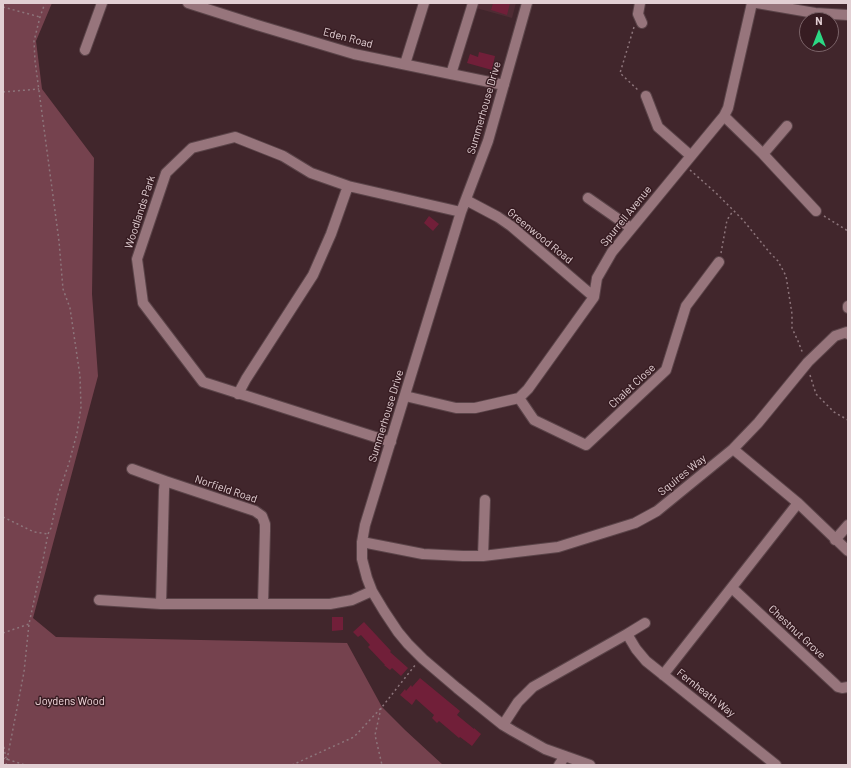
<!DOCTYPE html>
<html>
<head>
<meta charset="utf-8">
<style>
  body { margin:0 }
  #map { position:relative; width:851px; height:768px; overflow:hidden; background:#41262c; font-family:Barlow,sans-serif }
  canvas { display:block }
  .frame { position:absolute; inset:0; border:4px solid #e2cfd3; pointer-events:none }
  .north { position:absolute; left:799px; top:12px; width:40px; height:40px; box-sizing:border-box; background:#371c22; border:1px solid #7b6469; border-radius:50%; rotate:0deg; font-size:11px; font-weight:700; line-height:16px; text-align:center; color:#e2cfd3 }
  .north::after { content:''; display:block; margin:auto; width:14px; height:18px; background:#2cd884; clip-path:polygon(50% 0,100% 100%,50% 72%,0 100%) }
</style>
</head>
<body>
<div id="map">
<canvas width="851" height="768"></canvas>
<div class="frame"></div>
<div class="north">N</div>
</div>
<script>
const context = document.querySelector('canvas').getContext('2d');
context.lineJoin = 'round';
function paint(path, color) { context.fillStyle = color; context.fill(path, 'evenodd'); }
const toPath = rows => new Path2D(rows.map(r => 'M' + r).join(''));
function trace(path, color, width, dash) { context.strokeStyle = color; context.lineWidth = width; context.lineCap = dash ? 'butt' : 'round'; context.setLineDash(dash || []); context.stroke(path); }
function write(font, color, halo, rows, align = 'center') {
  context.font = font + ' Barlow,sans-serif'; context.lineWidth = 3; context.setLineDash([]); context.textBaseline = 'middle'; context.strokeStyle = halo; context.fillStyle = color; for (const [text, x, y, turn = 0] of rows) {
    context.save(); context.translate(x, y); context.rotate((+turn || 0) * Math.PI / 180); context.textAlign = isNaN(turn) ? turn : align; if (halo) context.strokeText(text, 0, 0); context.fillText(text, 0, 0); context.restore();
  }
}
const built = toPath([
  [470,3,516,3,512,18,469,6]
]);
const green = toPath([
  [3,3,52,3,36,41,42,89,94,158,92,294,98,376,33,618,56,637,347,643,382,707,405,730,443,765,3,765]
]);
const building = toPath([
  [493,3,510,3,507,15,491,10],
  [479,52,495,56,492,70,467,63,470,54,478,57],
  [429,216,439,224,433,231,424,223],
  [332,617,343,617,343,630,332,631],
  [364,622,391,651,390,652,408,668,401,676,392,668,390,670,384,665,385,665,368,647,370,645,361,635,358,637,353,632],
  [420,678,460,711,457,715,474,729,474,728,481,734,472,746,460,737,459,738,439,721,437,723,432,718,434,715,416,699,412,705,400,695,405,689,406,691,411,685,412,687]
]);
const path = toPath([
  [3,7,40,17],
  [634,27,620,73,639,91],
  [492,74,495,62],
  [3,92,39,89],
  [690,170,715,192,743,220,770,253,778,261,786,276,792,314,792,328,798,341,803,354],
  [824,216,848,231],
  [721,253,727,220,733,211],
  [810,375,816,394,834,412,848,420],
  [3,517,34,532,48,534],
  [3,633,29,624],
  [381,708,375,735,382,765],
  [3,742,6,758],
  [3,758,25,765],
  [6,765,24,672,29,624,38,582,42,565,48,534,51,528,58,495,69,463,77,433,81,407,80,376,70,308,63,289,59,241,35,61,34,41,40,17,45,3],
  [292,765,354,737,382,707,416,664]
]);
const minor = toPath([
  [188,3,257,25,354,54,504,85],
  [527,3,488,141,461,212,365,525,362,542,362,559,367,578,372,591,384,611,398,632,408,644,423,659,457,688,503,725,513,731,545,749,590,765],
  [640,3,638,14,642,23],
  [757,3,815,13,848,15],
  [85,50,102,3],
  [405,64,424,3],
  [451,74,473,3],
  [646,96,658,127,691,156],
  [724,116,763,154,816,211],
  [763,154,787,126],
  [348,186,311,173,283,156,235,137,192,148,166,173,137,259,143,303,203,382,391,442],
  [588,198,631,228],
  [466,200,498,217,511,226,594,297],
  [848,306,848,308],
  [238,394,246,379,313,275,331,234,348,186,461,212],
  [405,396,456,408,475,408,519,398,528,389,594,297,597,278,612,252,691,156,724,116,728,108,752,3],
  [519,398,534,420,586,445,666,370,686,306,719,262],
  [733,449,798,503,848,551],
  [132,469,165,481],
  [835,540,848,525],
  [362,542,423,554,463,556,483,556,558,547,635,523,657,511,733,449,758,423,808,362,835,336,847,332,848,334],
  [483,556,485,500],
  [732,588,835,684,838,687,842,688,848,687],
  [99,600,161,604,263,604],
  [161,604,164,490,165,481,255,511,262,516,265,524,265,531,263,604,330,604,352,600,372,591],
  [627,634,645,623],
  [663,675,798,503],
  [503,725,518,702,533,687,627,634,636,649,646,661,776,765],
  [559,765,565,756]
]);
const streetNames = [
  ["Eden Road",348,38,15],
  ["Summerhouse Drive",484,108,-74],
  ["Woodlands Park",140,212,-72],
  ["Spurrell Avenue",626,216,-51],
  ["Greenwood Road",540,236,39],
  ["Chalet Close",632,386,-43],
  ["Summerhouse Drive",386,416,-73],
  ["Squires Way",682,475,-39],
  ["Norfield Road",226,489,19],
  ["Chestnut Grove",797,632,43],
  ["Fernheath Way",706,693,38]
];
const parkNames = [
  ["Joydens Wood",70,701]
];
paint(built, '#4f2c34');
paint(green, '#75424e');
paint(building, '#711f39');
trace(minor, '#5b4449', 12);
trace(path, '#8d757b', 1.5, [2, 3]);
trace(minor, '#97757c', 10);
write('11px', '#e2cfd3', '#371c22', streetNames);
write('11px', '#f5dbdf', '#371c22', parkNames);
</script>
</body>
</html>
